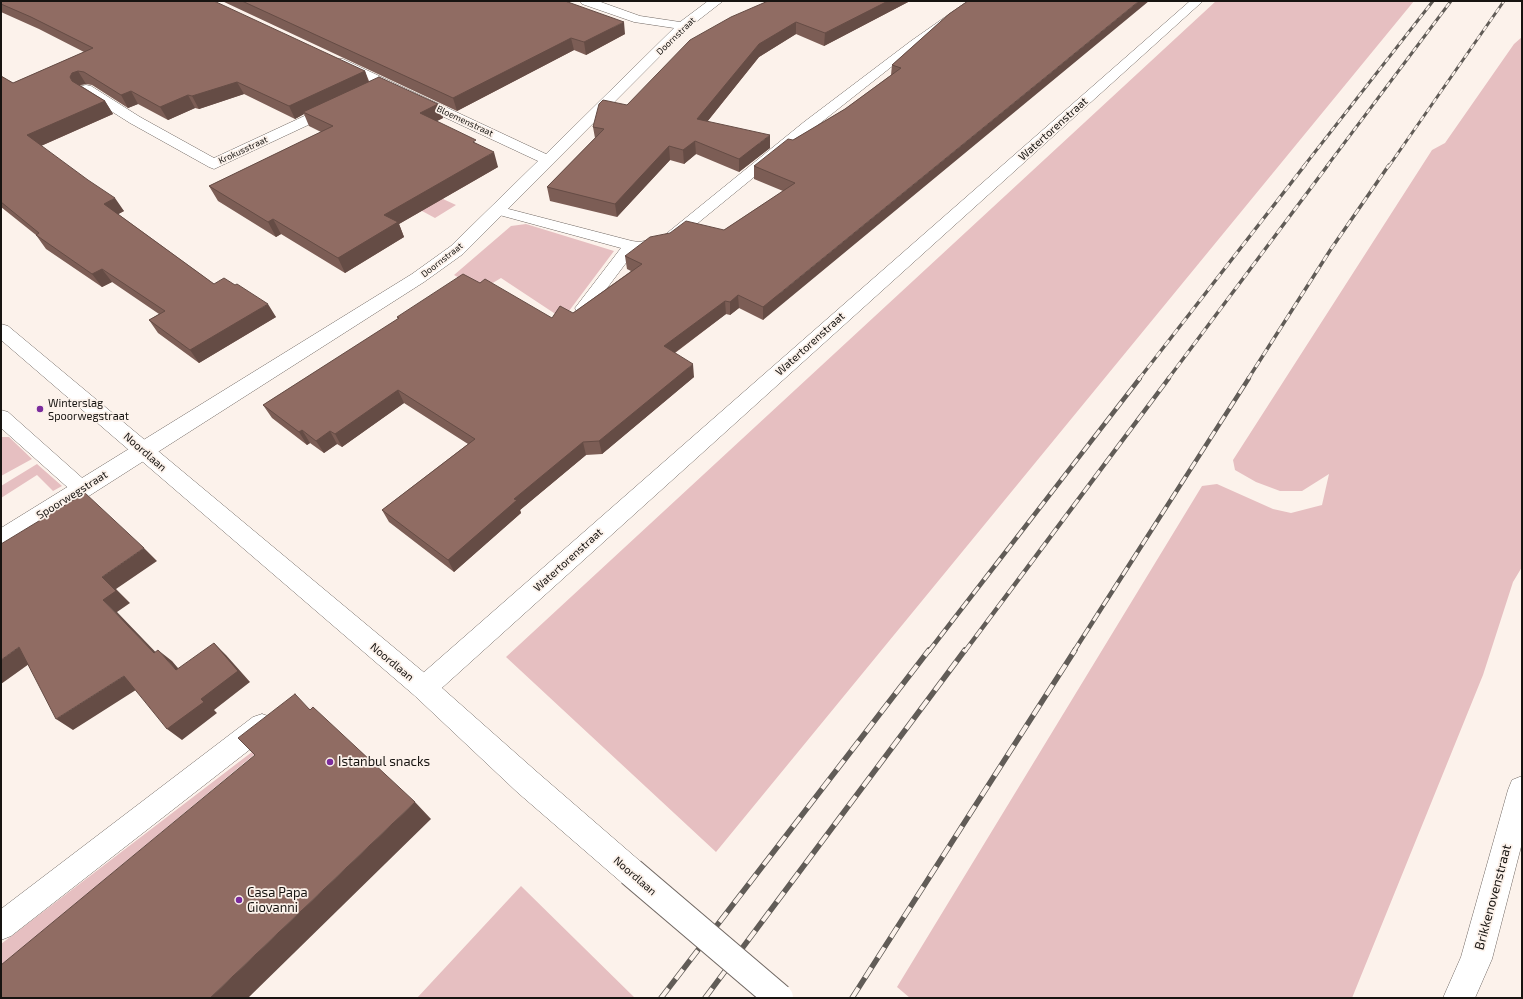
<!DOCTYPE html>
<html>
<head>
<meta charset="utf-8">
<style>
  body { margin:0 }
  #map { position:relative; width:1523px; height:999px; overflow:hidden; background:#fcf2eb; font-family:"Exo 2",sans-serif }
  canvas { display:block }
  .frame { position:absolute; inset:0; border:2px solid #171411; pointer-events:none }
</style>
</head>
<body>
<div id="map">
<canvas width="1523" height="999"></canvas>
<div class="frame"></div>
</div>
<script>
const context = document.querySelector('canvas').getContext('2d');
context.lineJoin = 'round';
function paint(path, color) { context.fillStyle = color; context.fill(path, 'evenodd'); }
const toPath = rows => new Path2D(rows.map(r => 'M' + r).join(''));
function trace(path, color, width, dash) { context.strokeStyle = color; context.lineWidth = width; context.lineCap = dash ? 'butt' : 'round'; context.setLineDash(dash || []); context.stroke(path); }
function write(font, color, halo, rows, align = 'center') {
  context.font = font + ' "Exo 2",sans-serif'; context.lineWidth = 3.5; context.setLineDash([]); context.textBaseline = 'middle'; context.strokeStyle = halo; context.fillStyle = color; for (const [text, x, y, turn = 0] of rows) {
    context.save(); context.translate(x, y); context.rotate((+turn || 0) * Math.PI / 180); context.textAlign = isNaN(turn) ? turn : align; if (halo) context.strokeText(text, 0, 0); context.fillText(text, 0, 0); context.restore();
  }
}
const green = toPath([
  [1216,1,1414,1,716,852,506,657],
  [1522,37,1522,567,1513,582,1483,675,1352,998,910,998,897,987,1202,486,1217,484,1273,509,1291,513,1322,505,1329,474,1302,491,1280,491,1256,482,1235,470,1233,460,1432,150,1445,143,1514,44],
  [431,193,443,199,456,205,435,218,411,205],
  [526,224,614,251,563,319,501,278,481,290,454,275,511,226],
  [1,437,9,437,32,459,1,476],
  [37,464,62,486,53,491,37,475,1,498,1,486],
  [316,703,1,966,1,944],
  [521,886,635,998,417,998]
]);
const service = toPath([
  [968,1,980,1,919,45,814,128,671,245,635,251,589,312,583,313,577,312,575,308,621,248,492,213,490,210,492,207,497,206,632,241,639,242,661,238,804,122,911,41,968,1],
  [1,410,8,412,89,484,92,489,89,494,82,497,75,494,1,428,1,410],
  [262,714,271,717,274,725,271,733,11,936,1,940,1,909,253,717,262,714]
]);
const minor = toPath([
  [580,1,598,1,640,16,680,22,708,1,723,1,687,29,463,254,424,282,9,547,1,549,1,528,412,274,451,246,538,161,333,65,331,62,333,59,343,59,546,154,674,28,634,22,582,4,580,1],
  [1190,1,1203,1,433,696,424,700,415,696,411,688,415,680,1190,1],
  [86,85,91,86,140,117,214,158,328,105,333,104,338,105,340,108,338,111,214,169,209,167,130,123,81,92,79,89,81,86,86,85]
]);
const tertiary = toPath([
  [1,324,8,326,433,680,537,772,641,862,646,872,641,882,631,887,621,882,517,792,415,696,1,340,1,324],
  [1522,776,1522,843,1492,959,1475,998,1443,998,1461,957,1508,790,1512,780,1522,776]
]);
const railFar3 = toPath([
  [1304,166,1433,1],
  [1327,166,1451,1],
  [1389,166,1504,1]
]);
const railFar2 = toPath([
  [1139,379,1305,165],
  [1168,379,1328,165],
  [1248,379,1331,249,1389,165]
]);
const railFar1 = toPath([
  [929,651,1140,378],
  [965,651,1169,378],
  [1074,651,1249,378]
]);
const rail = toPath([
  [661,998,929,650],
  [705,998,965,650],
  [852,998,1075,650]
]);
const tertiaryBridge = toPath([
  [631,872,779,998]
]);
const wall = toPath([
  [1,1,365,71,369,81,438,104,443,118,436,121,477,144,498,167,399,224,404,237,345,273,281,234,276,237,218,201,209,186,321,132,309,126,304,114,295,119,244,94,199,109,195,108,168,120,138,104,128,108,92,85,86,84,80,85,105,101,113,114,41,146,124,211,118,214,214,284,276,317,199,363,158,333,149,320,159,314,112,282,102,287,46,249,36,235,1,207,1,76,13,83,84,52,39,29,1,12],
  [222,1,565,1,625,34,586,55,574,50,457,111],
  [768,1,910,1,824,46,796,34,759,57,707,122,770,148,739,172,696,154,684,164,670,160,617,217,550,201,547,187,595,138,593,127,627,105],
  [949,14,763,320,739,308,730,315,726,314,675,353,694,377,602,454,586,455,520,510,521,513,454,572,389,522,382,510,468,444,404,403,342,447,337,444,324,453,310,443,307,445,272,418,263,405,398,319,397,317,552,318,573,313,631,271,627,269,625,256,724,230,783,191,754,179,754,166,793,140,845,109,891,75,892,65]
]);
const shadedWall = toPath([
  [888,1,910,1,824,46,825,33],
  [1139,1,1149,1,763,320,763,307],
  [624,22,625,34,586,55,584,42],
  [796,22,796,34,759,57,698,133,697,119,759,44],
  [571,38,574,50,457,111,453,98],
  [78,71,86,84,80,85,78,90,70,77,72,73],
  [365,71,369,84,303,112,304,114,295,119,289,106],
  [237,82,244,94,199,109,192,96],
  [131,91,138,104,128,108,121,95],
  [188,95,195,108,168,120,160,107],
  [105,101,113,114,36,148,27,135],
  [438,104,443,118,424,128,420,113],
  [770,135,770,148,739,172,739,159],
  [695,141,696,154,684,164,683,150],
  [669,146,670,160,617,217,615,204],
  [494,152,498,167,399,224,404,237,345,273,338,258,384,215],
  [115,198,124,211,113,217,104,204],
  [273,219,281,234,276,237,268,222],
  [102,269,112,282,102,287,92,274],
  [738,295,739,308,730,315,730,302],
  [725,301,726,314,666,359,664,346],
  [268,304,276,317,199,363,190,350],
  [693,364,694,377,602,454,599,441],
  [398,390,404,403,342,447,335,434],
  [302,430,310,443,307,445,299,432],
  [330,431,337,444,324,453,316,441],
  [583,442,586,455,520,510,521,513,454,572,448,560,514,499],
  [144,548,157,561,116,589,130,603,117,612,168,665,154,653,103,600,102,577],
  [214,643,226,655,250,682,214,710,217,713,182,740,167,729,201,699],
  [19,647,36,659,1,684,1,660],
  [158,650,172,661,189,681,176,670],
  [124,676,139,688,73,730,56,719],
  [415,802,431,819,248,998,210,998]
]);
const building = toPath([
  [1,1,214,1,365,71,289,106,237,82,192,96,188,95,160,107,131,91,121,95,84,72,78,71,72,73,70,77,72,81,105,101,27,135,88,180,115,198,104,204,214,284,224,278,235,285,237,284,268,304,190,350,149,320,165,311,102,269,92,274,36,235,39,233,1,202,1,76,13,83,93,48,31,17,1,4,1,1],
  [242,1,565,1,624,22,584,42,571,38,453,98,242,1],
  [768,1,888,1,825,33,796,22,759,44,697,119,770,135,739,159,695,141,683,150,669,146,615,204,547,187,604,129,593,127,599,104,603,100,627,105,690,40,731,17,768,1],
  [968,1,1139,1,763,307,738,295,730,302,725,301,664,346,693,364,599,441,583,442,514,499,517,500,448,560,382,510,475,439,398,390,335,434,330,431,316,441,302,430,299,432,263,405,399,318,397,317,463,274,480,283,485,279,552,318,560,306,573,313,642,264,625,256,650,237,670,233,686,221,724,230,795,183,754,166,788,139,793,140,845,109,901,68,892,65,949,14,968,1],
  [379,77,438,104,420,113,476,140,473,142,494,152,384,215,398,222,338,258,273,219,268,222,209,186,333,126,303,112,379,77],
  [85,493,144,548,102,577,116,591,103,600,154,653,158,650,176,670,214,643,238,671,201,699,204,702,167,729,124,676,56,719,19,647,1,660,1,544,85,493],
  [295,694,310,710,313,707,415,802,210,998,1,998,1,965,255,755,238,738,295,694]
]);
const markers = [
  [40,409,4,"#7b2c9d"],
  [330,762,4,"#7b2c9d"],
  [239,900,4,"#7b2c9d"]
];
const farStreetnames = [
  ["Doornstraat",676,36,-44],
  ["Bloemenstraat",465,121,25],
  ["Krokusstraat",243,150,-25],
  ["Doornstraat",442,260,-38]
];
const streetNames = [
  ["Watertorenstraat",1053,129,-42],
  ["Watertorenstraat",810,344,-42],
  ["Noordlaan",145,452,41],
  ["Spoorwegstraat",72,495,-32],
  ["Watertorenstraat",568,560,-42],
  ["Noordlaan",392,662,40],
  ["Noordlaan",635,876,41]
];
const poiNames = [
  ["Winterslag",48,403],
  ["Spoorwegstraat",48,416]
];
const nearPoinames = [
  ["Istanbul snacks",338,762],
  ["Casa Papa",247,893],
  ["Giovanni",247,908]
];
const nearStreetnames = [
  ["Brikkenovenstraat",1493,897,-75]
];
paint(green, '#e6bfc1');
trace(service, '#706762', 1);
trace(minor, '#706762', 1);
trace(tertiary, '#706762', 1);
paint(service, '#fff');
paint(minor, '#fff');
paint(tertiary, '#fff');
trace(railFar3, '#615c57', 3);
trace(railFar2, '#615c57', 3.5);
trace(railFar1, '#615c57', 4.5);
trace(rail, '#615c57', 5.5);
trace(railFar3, '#fcf2eb', 2, [5.5]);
trace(railFar2, '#fcf2eb', 2.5, [7]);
trace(railFar1, '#fcf2eb', 3, [9]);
trace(rail, '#fcf2eb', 4, [12]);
trace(tertiaryBridge, '#706762', 30, []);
trace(tertiaryBridge, '#fff', 28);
paint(wall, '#7c5d55');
paint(shadedWall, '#654c45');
paint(building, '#906c63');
trace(building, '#654c45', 1);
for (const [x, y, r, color] of markers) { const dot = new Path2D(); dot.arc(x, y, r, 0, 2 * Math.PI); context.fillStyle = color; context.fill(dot); trace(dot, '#fcf2eb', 1.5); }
write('9px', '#171411', '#fcf2eb', farStreetnames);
write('11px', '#171411', '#fcf2eb', streetNames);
write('11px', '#171411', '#fcf2eb', poiNames, 'left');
write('13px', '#171411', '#fcf2eb', nearPoinames, 'left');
write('13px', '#171411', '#fcf2eb', nearStreetnames);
</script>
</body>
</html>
